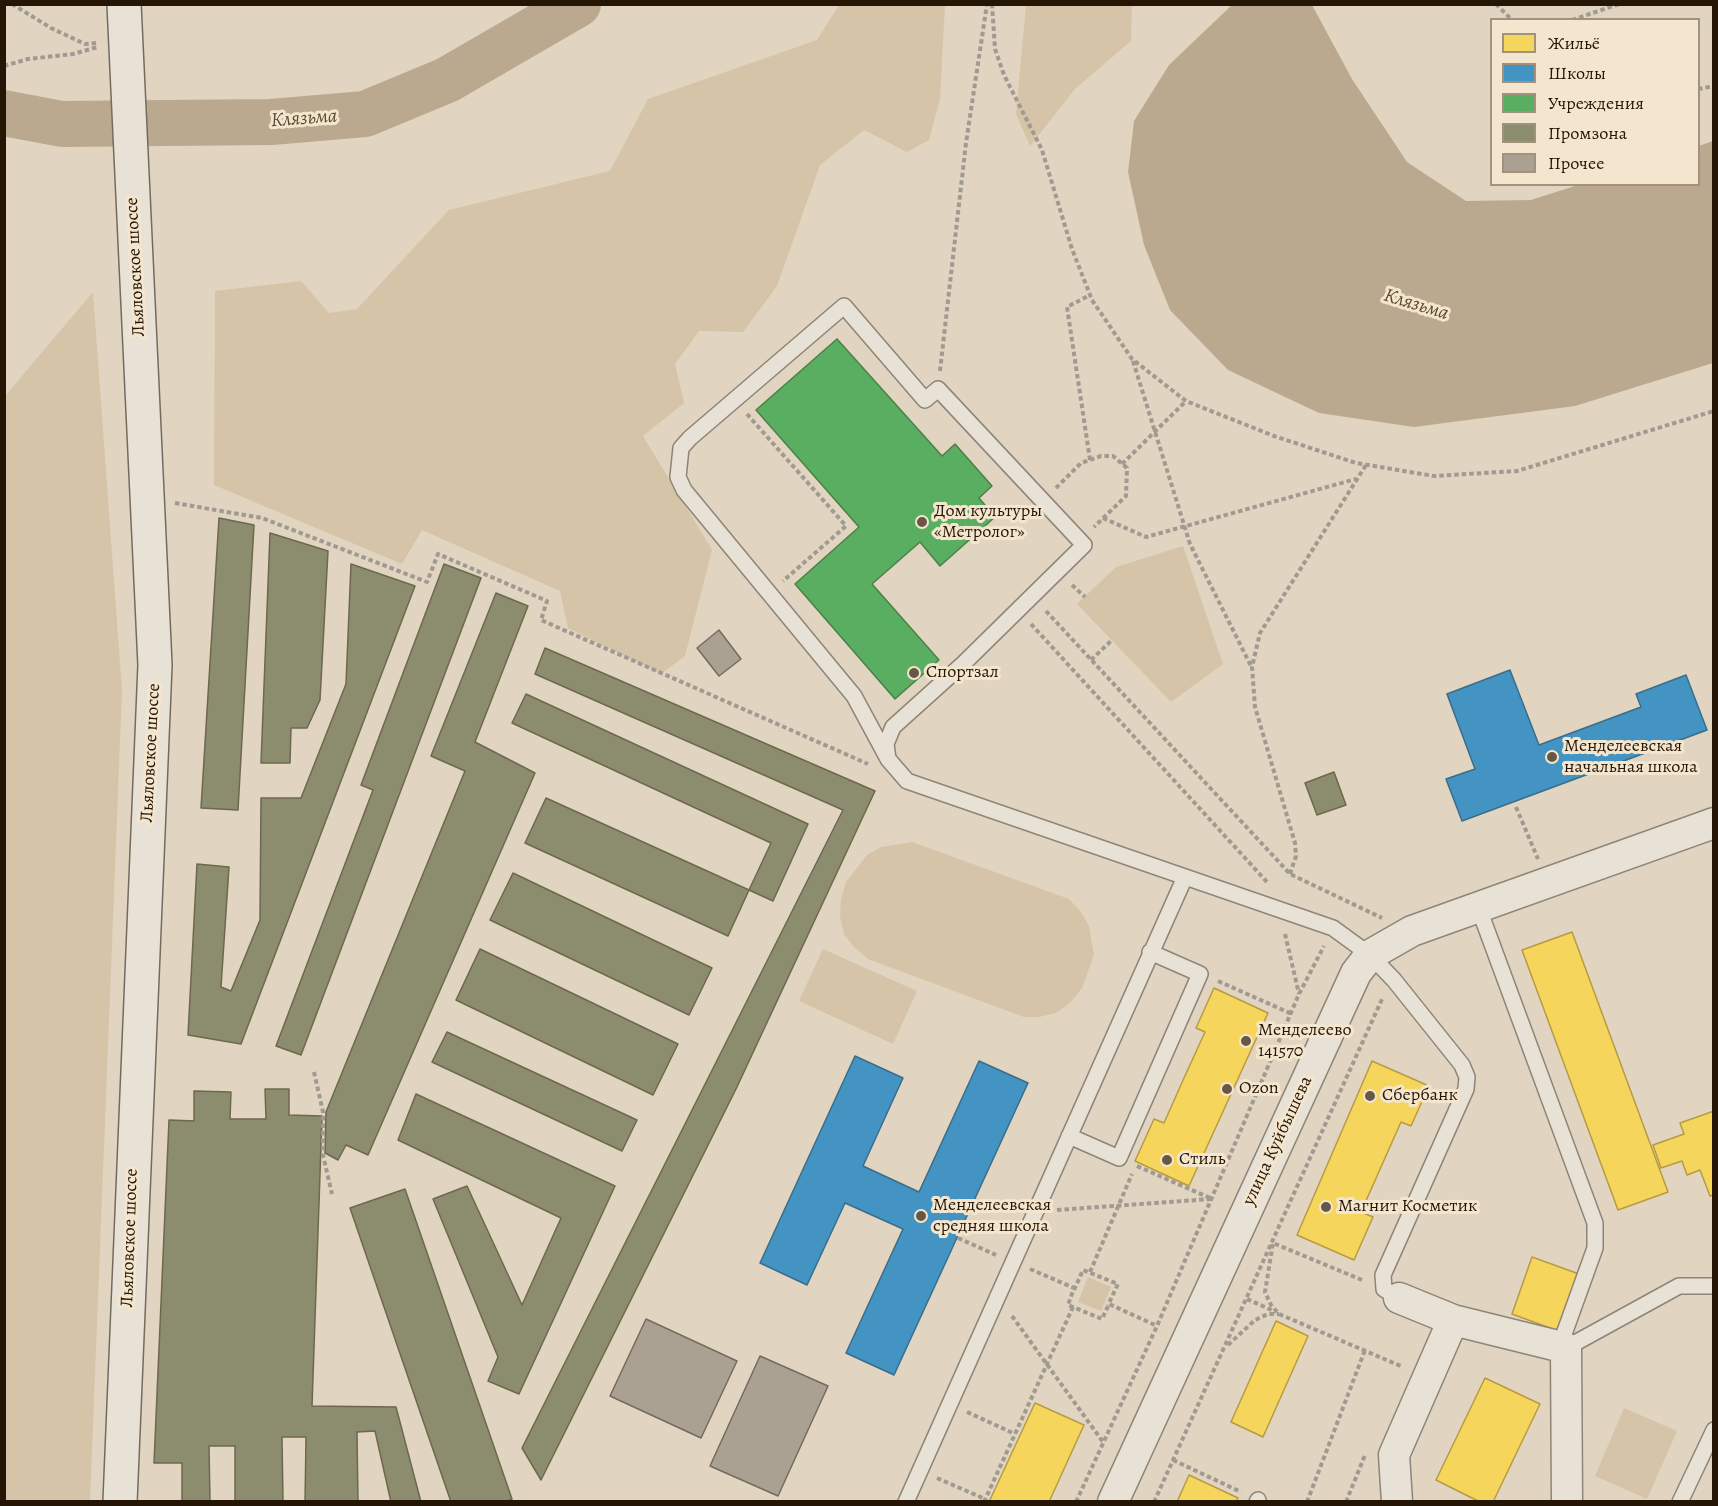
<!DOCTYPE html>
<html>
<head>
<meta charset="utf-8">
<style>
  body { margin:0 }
  #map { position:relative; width:1718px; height:1506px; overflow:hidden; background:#e1d4c0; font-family:Alegreya,serif }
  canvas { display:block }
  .frame { position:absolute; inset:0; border:6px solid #251504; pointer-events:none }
  .legend { position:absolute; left:1490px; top:18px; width:210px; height:168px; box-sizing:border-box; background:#f4e6ce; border:2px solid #a1927d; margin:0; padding:8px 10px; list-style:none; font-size:18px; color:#251504 }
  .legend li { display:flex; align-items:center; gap:12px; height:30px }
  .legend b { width:30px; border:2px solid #a1927d }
</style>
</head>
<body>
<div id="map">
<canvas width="1718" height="1506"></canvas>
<div class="frame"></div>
<ul class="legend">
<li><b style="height:16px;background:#f6d55c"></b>Жильё</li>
<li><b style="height:16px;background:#4393c3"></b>Школы</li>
<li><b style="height:16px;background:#5aae61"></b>Учреждения</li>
<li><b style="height:16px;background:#8c8c6e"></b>Промзона</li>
<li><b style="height:16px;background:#aba193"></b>Прочее</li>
</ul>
</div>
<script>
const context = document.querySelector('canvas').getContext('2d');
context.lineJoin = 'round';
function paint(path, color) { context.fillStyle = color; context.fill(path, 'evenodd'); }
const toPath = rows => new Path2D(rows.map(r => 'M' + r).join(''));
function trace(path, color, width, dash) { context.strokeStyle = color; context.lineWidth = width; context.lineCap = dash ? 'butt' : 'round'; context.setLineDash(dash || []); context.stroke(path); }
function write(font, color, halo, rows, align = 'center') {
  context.font = font + ' Alegreya,serif'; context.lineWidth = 6; context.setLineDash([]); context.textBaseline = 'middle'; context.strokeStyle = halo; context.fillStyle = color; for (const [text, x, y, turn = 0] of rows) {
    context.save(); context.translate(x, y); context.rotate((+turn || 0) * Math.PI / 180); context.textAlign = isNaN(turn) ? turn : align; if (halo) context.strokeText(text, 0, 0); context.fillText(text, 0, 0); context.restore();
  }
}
const green = toPath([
  [839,5,945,5,940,99,929,140,907,152,864,130,820,165,777,286,743,332,699,331,675,364,684,403,643,436,712,550,685,656,661,674,568,628,560,591,422,530,402,564,214,485,215,291,301,281,329,313,357,309,449,210,610,171,648,99,817,40],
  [1026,5,1132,5,1131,41,1075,89,1030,146,1016,114],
  [93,292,122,691,90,1501,5,1501,5,396],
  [1183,546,1223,664,1171,702,1077,604,1116,567],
  [912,842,1069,899,1081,912,1089,926,1094,955,1082,988,1070,1003,1056,1013,1039,1017,1024,1017,868,959,854,947,844,934,840,917,841,899,846,882,867,855,881,847],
  [823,949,917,991,893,1044,799,1001],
  [1088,1277,1111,1287,1101,1311,1078,1302],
  [1624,1408,1677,1431,1647,1499,1595,1476]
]);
const water = toPath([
  [1233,4,1312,5,1352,79,1407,162,1466,201,1531,200,1578,185,1698,184,1699,146,1713,141,1713,363,1575,406,1414,427,1319,413,1228,370,1170,310,1144,245,1128,172,1134,121,1169,65]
]);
const homes = toPath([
  [1572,932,1668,1192,1618,1210,1522,950,1572,932],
  [1214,988,1268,1013,1189,1186,1135,1161,1154,1119,1164,1123,1184,1078,1205,1032,1196,1028,1214,988],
  [1372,1061,1429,1086,1411,1126,1401,1122,1361,1212,1373,1217,1354,1260,1297,1235,1372,1061],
  [1714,1111,1714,1195,1710,1196,1700,1170,1687,1175,1682,1161,1661,1168,1653,1145,1684,1134,1680,1123,1714,1111],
  [1532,1257,1579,1274,1558,1331,1512,1314,1532,1257],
  [1276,1321,1308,1336,1263,1437,1231,1422,1276,1321],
  [1485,1378,1540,1404,1493,1502,1480,1502,1436,1480,1485,1378],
  [1035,1403,1084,1425,1049,1502,989,1502,1035,1403],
  [1189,1475,1238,1498,1236,1502,1177,1502,1189,1475]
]);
const schools = toPath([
  [1510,670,1539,745,1641,707,1636,694,1686,675,1707,730,1462,821,1446,779,1475,769,1447,694,1510,670],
  [855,1056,903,1078,863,1166,919,1192,979,1061,1028,1083,894,1375,846,1353,903,1229,845,1203,807,1285,760,1263,855,1056]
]);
const public = toPath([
  [837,339,942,456,955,444,992,486,979,498,995,517,940,566,920,542,872,584,939,660,895,699,795,584,859,527,756,410,837,339]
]);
const industry = toPath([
  [219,518,254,525,238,810,201,808,219,518],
  [270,533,328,551,320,700,307,728,291,728,290,763,261,763,270,533],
  [351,564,415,586,241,1044,188,1035,197,864,229,867,221,987,231,991,260,920,261,798,301,798,346,684,351,564],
  [444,564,481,578,301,1055,276,1046,373,790,361,785,444,564],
  [496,593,528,606,475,742,535,773,368,1155,346,1145,338,1160,325,1153,326,1112,465,771,431,756,496,593],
  [545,648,875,791,736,1089,541,1480,522,1448,843,810,535,674,545,648],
  [526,694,808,824,773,901,749,890,771,843,512,723,526,694],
  [1334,772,1346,805,1317,815,1305,783,1334,772],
  [546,798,749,890,728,936,525,843,546,798],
  [513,873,712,968,689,1015,490,920,513,873],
  [480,949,678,1044,653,1095,456,1000,480,949],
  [447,1032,637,1120,622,1151,432,1062,447,1032],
  [265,1089,289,1089,289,1115,322,1116,312,1406,396,1407,421,1502,391,1502,375,1431,357,1432,358,1502,305,1502,306,1437,282,1437,283,1502,235,1502,235,1446,209,1446,210,1502,182,1502,182,1463,154,1463,169,1120,194,1121,194,1091,231,1092,230,1119,266,1119,265,1089],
  [416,1094,615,1186,519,1394,488,1381,498,1357,433,1199,467,1186,522,1305,561,1218,398,1140,416,1094],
  [405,1189,512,1499,506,1502,451,1502,350,1208,405,1189]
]);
const river = toPath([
  [4,113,62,124,271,122,365,114,447,80,578,4]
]);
const building = toPath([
  [719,630,741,659,719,676,697,648,719,630],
  [646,1319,737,1361,701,1438,610,1396,646,1319],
  [760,1356,828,1386,778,1496,710,1466,760,1356]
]);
const path = toPath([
  [12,4,51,28,85,44,97,43],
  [992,4,995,49,1004,75,1042,150,1072,249,1092,300,1132,359,1186,401,1274,436,1356,463,1434,476,1517,471,1714,411],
  [1496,4,1512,20],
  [1572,20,1619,4],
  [4,66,28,59,73,54,98,47],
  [1698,89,1714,86],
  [1133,361,1190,544,1251,666],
  [940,371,966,143,987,4],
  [747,414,846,526,783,581],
  [1090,460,1067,307,1090,295],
  [1122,464,1186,401],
  [1056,488,1081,463,1101,456,1113,456,1127,468,1126,496,1094,527],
  [175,503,262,518,427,582,438,554,547,601,541,620,868,764],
  [1103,518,1146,537,1356,479],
  [1072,585,1085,597],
  [1046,611,1290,874,1382,918],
  [1031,624,1267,882],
  [1091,660,1112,640],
  [1516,807,1538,859],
  [1290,874,1296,856,1295,843,1255,707,1252,667,1260,633,1366,465],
  [1285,934,1299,994],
  [1218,981,1292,1014],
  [314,1072,323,1112,323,1155,332,1194],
  [1137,1166,1210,1198],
  [1057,1210,1211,1199],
  [958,1238,996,1255],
  [1030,1269,1074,1288,1068,1305,1102,1319,1109,1304,1157,1326],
  [1090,1272,1132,1174],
  [1362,1280,1273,1243,1265,1292,1271,1305,1279,1314,1403,1367],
  [1074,1290,1083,1270,1118,1284,1108,1305],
  [1247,1299,1276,1312],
  [1012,1316,1103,1442],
  [1228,1345,1255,1320,1268,1314,1279,1314],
  [967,1412,1015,1434],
  [1173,1460,1241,1492],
  [937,1478,985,1499],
  [984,1502,1073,1307],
  [1076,1502,1157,1326,1299,994,1324,946],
  [1154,1502,1383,997],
  [1307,1502,1365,1350],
  [1346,1502,1365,1455]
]);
const lane = toPath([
  [888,759,854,696,684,490,678,477,681,448,690,438,844,306,925,400,938,389,1084,545,963,664,893,727,886,744,888,759,907,781,1333,928,1370,955,1394,980,1462,1065,1467,1077,1466,1089,1383,1275,1384,1289,1399,1298],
  [1479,909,1595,1223,1595,1248,1564,1334,1566,1348,1679,1286,1714,1286],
  [1069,1136,1119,1158,1200,974,1150,952],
  [906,1502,1185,877],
  [1257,1502,1258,1500],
  [1680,1502,1714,1430]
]);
const street = toPath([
  [1399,1298,1453,1320,1566,1348,1567,1502],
  [1113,1502,1356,973,1370,955,1412,931,1714,823],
  [1397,1502,1394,1455,1453,1320]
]);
const secondary = toPath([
  [120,1502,155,665,124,4]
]);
const markers = [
  [922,522,6,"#675846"],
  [914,673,6,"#675846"],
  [1552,757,6,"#675846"],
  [1246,1041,6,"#675846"],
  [1227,1089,6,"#675846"],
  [1370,1096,6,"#675846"],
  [1167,1160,6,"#675846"],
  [1326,1207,6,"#675846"],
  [921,1216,6,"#675846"]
];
const streetNames = [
  ["Льяловское шоссе",136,267,-93],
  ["Льяловское шоссе",151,753,-87],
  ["улица Куйбышева",1278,1141,-65],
  ["Льяловское шоссе",130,1238,-88]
];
const poiNames = [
  ["Дом культуры",934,512],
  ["«Метролог»",934,533],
  ["Спортзал",926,673],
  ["Менделеевская",1564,747],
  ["начальная школа",1564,768],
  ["Менделеево",1258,1031],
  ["141570",1258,1052],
  ["Ozon",1239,1089],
  ["Сбербанк",1382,1096],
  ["Стиль",1179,1160],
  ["Менделеевская",933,1206],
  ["средняя школа",933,1227],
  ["Магнит Косметик",1338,1207]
];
const waterNames = [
  ["Клязьма",304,119,-4],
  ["Клязьма",1416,305,17]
];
paint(green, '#d5c4a8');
paint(water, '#baa98e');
paint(homes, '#f6d55c');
trace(homes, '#b79b42', 1.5);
paint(schools, '#4393c3');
trace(schools, '#3a6d8a', 1.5);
paint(public, '#5aae61');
trace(public, '#4a8045', 1.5);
paint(industry, '#8c8c6e');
trace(industry, '#6d684e', 1.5);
trace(river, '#baa98e', 46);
paint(building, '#aba193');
trace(building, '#746b5f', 1.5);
trace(lane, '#8e8578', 18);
trace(street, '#8e8578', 33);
trace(secondary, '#746b5f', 36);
trace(path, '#a09a91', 4, [4.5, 3]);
trace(lane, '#e7e1d6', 15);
trace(street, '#e7e1d6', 30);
trace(secondary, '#e7e1d6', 33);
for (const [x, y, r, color] of markers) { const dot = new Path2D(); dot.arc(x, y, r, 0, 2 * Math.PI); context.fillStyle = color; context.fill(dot); trace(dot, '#f4e6ce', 2); }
write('18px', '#251504', '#f4e6ce', streetNames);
write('18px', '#251504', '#f4e6ce', poiNames, 'left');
write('italic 20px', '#5a4932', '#f4e6ce', waterNames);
</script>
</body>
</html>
